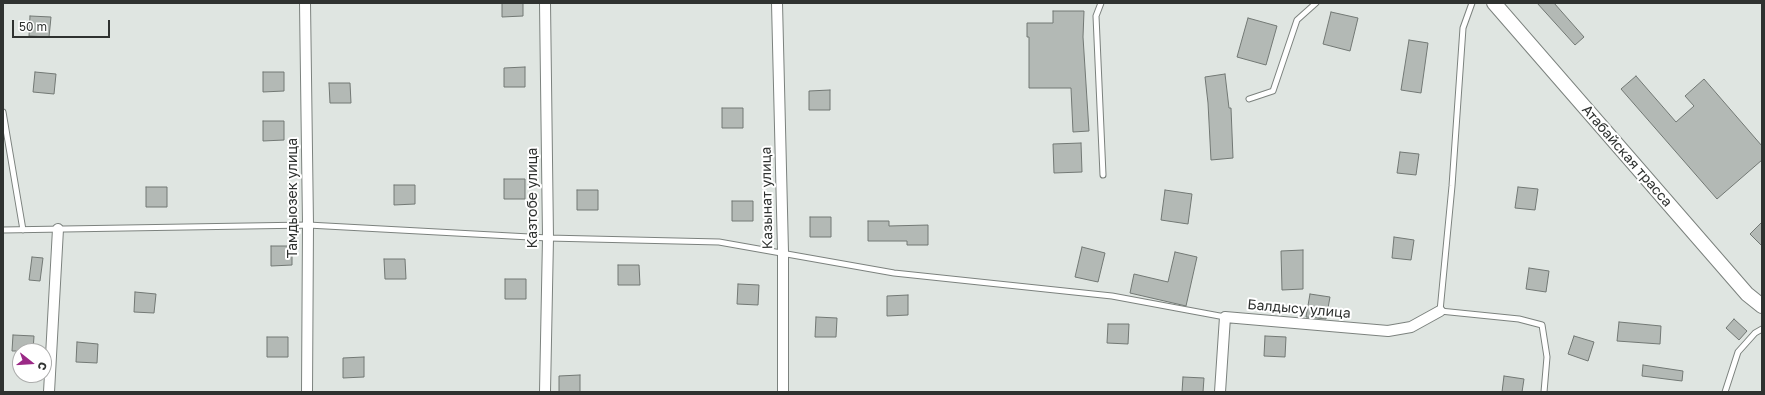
<!DOCTYPE html>
<html>
<head>
<meta charset="utf-8">
<style>
  body { margin:0 }
  #map { position:relative; width:1765px; height:395px; overflow:hidden; background:#dfe5e1; font-family:"Golos Text",sans-serif }
  canvas { display:block }
  .frame { position:absolute; inset:0; border:4px solid #2f3230; pointer-events:none }
  .north { position:absolute; left:12px; top:343px; width:40px; height:40px; box-sizing:border-box; background:#fff; border:1px solid #acadac; border-radius:50%; rotate:107deg; font-size:11px; font-weight:700; line-height:16px; text-align:center; color:#2f3230 }
  .north::after { content:''; display:block; margin:auto; width:14px; height:18px; background:#9b2986; clip-path:polygon(50% 0,100% 100%,50% 72%,0 100%) }
  .scale { position:absolute; left:12px; top:20px; width:98px; height:18px; box-sizing:border-box; border:2px solid #2f3230; border-top:0; padding-left:5px; font-size:12px; line-height:14px; white-space:nowrap; color:#2f3230; -webkit-text-stroke:3px #fff; paint-order:stroke }
</style>
</head>
<body>
<div id="map">
<canvas width="1765" height="395"></canvas>
<div class="frame"></div>
<div class="north">С</div>
<div class="scale">50 m</div>
</div>
<script>
const context = document.querySelector('canvas').getContext('2d');
context.lineJoin = 'round';
function paint(path, color) { context.fillStyle = color; context.fill(path, 'evenodd'); }
const toPath = rows => new Path2D(rows.map(r => 'M' + r).join(''));
function trace(path, color, width, dash) { context.strokeStyle = color; context.lineWidth = width; context.lineCap = dash ? 'butt' : 'round'; context.setLineDash(dash || []); context.stroke(path); }
function write(font, color, halo, rows, align = 'center') {
  context.font = font + ' "Golos Text",sans-serif'; context.lineWidth = 4; context.setLineDash([]); context.textBaseline = 'middle'; context.strokeStyle = halo; context.fillStyle = color; for (const [text, x, y, turn = 0] of rows) {
    context.save(); context.translate(x, y); context.rotate((+turn || 0) * Math.PI / 180); context.textAlign = isNaN(turn) ? turn : align; if (halo) context.strokeText(text, 0, 0); context.fillText(text, 0, 0); context.restore();
  }
}
const building = toPath([
  [502,3,523,3,523,16,502,17,502,3],
  [1537,3,1554,3,1584,37,1575,45,1537,3],
  [1053,11,1084,11,1083,37,1089,131,1073,132,1071,88,1029,88,1029,37,1027,37,1027,23,1053,23,1053,11],
  [1331,12,1358,18,1350,51,1323,44,1331,12],
  [30,16,51,17,49,37,29,36,30,16],
  [1248,18,1277,26,1266,65,1237,57,1248,18],
  [1409,40,1428,43,1421,93,1401,90,1409,40],
  [525,67,525,87,504,87,504,68,525,67],
  [35,72,56,74,54,94,33,92,35,72],
  [263,72,284,72,284,91,263,92,263,72],
  [1225,74,1229,108,1231,108,1233,158,1211,160,1208,103,1205,77,1225,74],
  [1636,76,1676,122,1694,106,1685,96,1704,79,1762,146,1762,160,1717,199,1621,89,1636,76],
  [329,83,350,83,351,103,330,103,329,83],
  [830,90,830,110,809,110,809,91,830,90],
  [722,108,743,108,743,128,722,128,722,108],
  [263,121,284,121,284,140,263,141,263,121],
  [1081,143,1082,172,1054,173,1053,144,1081,143],
  [1400,152,1419,154,1416,175,1397,173,1400,152],
  [504,179,525,179,525,199,504,199,504,179],
  [394,185,415,185,415,204,394,205,394,185],
  [146,187,167,187,167,207,146,207,146,187],
  [1518,187,1538,189,1535,210,1515,208,1518,187],
  [577,190,598,190,598,210,577,210,577,190],
  [1165,190,1192,194,1188,224,1161,220,1165,190],
  [732,201,753,201,753,221,732,221,732,201],
  [810,217,831,217,831,237,810,237,810,217],
  [868,221,889,221,889,226,928,225,928,245,907,245,907,241,868,241,868,221],
  [1762,222,1762,246,1750,234,1762,222],
  [1394,237,1414,240,1411,260,1392,258,1394,237],
  [271,246,292,246,292,265,271,266,271,246],
  [1082,247,1105,253,1098,282,1075,277,1082,247],
  [1303,250,1303,289,1282,290,1281,251,1303,250],
  [1175,252,1197,257,1186,306,1130,293,1134,274,1168,282,1175,252],
  [32,257,43,258,40,281,29,280,32,257],
  [384,259,405,259,406,279,385,279,384,259],
  [618,265,639,265,640,285,618,285,618,265],
  [1529,268,1549,271,1546,292,1526,289,1529,268],
  [505,279,526,279,526,299,505,299,505,279],
  [738,284,759,285,758,305,737,304,738,284],
  [135,292,156,294,154,313,134,312,135,292],
  [1310,294,1330,297,1326,319,1306,317,1310,294],
  [908,295,908,315,887,316,887,296,908,295],
  [816,317,837,318,836,337,815,337,816,317],
  [1734,319,1747,331,1739,340,1726,328,1734,319],
  [1619,322,1661,326,1660,344,1617,341,1619,322],
  [1108,324,1129,324,1128,344,1107,343,1108,324],
  [13,335,34,336,33,351,12,351,13,335],
  [1265,336,1286,337,1285,357,1264,356,1265,336],
  [1574,336,1594,342,1588,361,1568,354,1574,336],
  [267,337,288,337,288,357,267,357,267,337],
  [77,342,98,344,97,363,76,362,77,342],
  [364,357,364,377,343,378,343,358,364,357],
  [1643,365,1683,371,1682,381,1642,376,1643,365],
  [580,375,580,392,559,392,559,376,580,375],
  [1504,376,1524,379,1522,392,1502,392,1504,376],
  [1183,377,1204,378,1203,392,1182,392,1183,377]
]);
const lane = toPath([
  [1101,3,1096,16,1103,175],
  [1472,3,1463,28,1452,186,1440,311,1519,319,1542,325,1547,357,1544,392],
  [1249,99,1273,91,1297,20,1316,3],
  [3,112,23,230],
  [3,230,308,225,548,238,719,242,894,273,1112,296,1225,317],
  [1725,392,1738,352,1755,333,1762,329]
]);
const street = toPath([
  [305,3,308,225,307,392],
  [777,3,783,252,783,392],
  [49,392,58,229],
  [545,392,548,238,545,3],
  [1220,392,1225,317,1388,331,1411,327,1440,311]
]);
const secondary = toPath([
  [1494,3,1747,294,1762,306]
]);
const streetNames = [
  ["Атабайская трасса",1627,156,49],
  ["Тамдыозек улица",293,198,-90],
  ["Казтобе улица",533,198,-90],
  ["Казынат улица",767,198,-91],
  ["Балдысу улица",1299,309,5]
];
paint(building, '#b3b9b5');
trace(building, '#727874', 1);
trace(lane, '#7c827e', 7);
trace(street, '#7c827e', 12);
trace(secondary, '#7c827e', 16);
trace(lane, '#fff', 5);
trace(street, '#fff', 10);
trace(secondary, '#fff', 14);
write('14px', '#2f3230', '#fff', streetNames);
</script>
</body>
</html>
